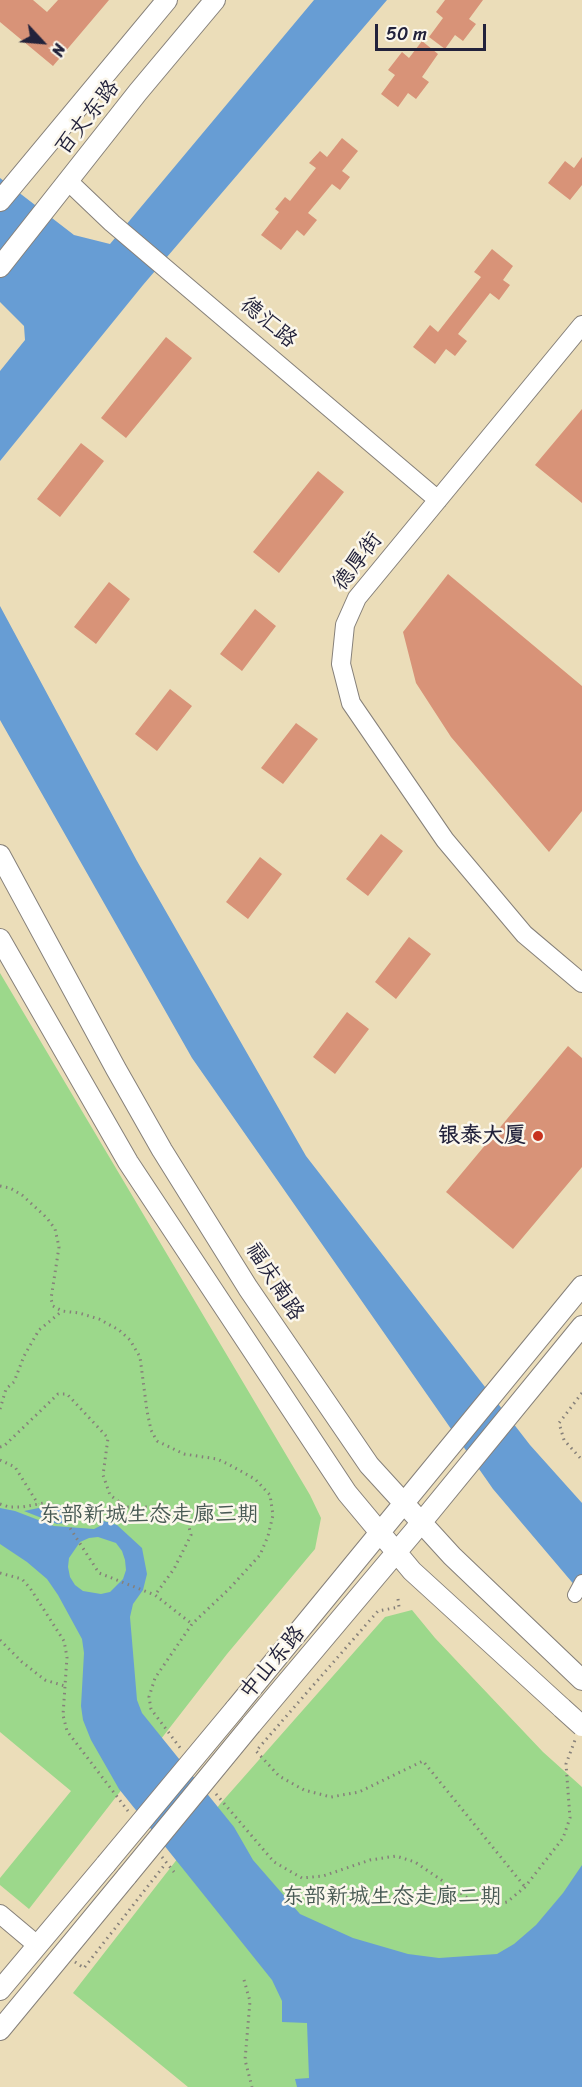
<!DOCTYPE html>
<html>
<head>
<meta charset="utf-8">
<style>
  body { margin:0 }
  #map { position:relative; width:582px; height:2087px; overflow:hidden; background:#ebddb9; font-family:Sriracha,sans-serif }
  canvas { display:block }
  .north { position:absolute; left:12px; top:12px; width:60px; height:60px; -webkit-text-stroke:4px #fbf7ec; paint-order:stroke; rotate:116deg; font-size:16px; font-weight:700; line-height:24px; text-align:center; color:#22223b }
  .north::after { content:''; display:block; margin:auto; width:21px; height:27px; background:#22223b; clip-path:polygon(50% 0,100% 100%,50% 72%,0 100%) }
  .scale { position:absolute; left:375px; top:24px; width:111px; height:27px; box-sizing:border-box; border:3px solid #22223b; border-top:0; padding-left:8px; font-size:18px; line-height:21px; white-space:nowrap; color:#22223b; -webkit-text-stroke:4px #fbf7ec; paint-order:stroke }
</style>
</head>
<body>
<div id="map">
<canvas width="582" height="2087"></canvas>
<div class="north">N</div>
<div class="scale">50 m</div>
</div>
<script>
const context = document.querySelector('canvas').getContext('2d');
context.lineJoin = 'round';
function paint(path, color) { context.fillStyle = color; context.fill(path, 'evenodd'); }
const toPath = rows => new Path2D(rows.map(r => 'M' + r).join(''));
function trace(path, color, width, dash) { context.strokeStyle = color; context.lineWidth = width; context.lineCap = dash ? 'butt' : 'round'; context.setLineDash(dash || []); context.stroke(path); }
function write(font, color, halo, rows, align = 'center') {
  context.font = font + ' Sriracha,"LXGW WenKai TC",sans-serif'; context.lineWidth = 5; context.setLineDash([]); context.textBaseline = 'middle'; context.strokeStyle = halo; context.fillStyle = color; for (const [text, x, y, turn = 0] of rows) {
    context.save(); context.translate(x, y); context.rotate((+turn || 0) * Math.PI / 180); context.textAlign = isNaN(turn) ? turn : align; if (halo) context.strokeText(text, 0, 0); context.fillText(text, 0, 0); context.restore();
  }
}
const green = toPath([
  [0,973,310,1495,321,1518,315,1549,227,1654,29,1909,0,1885,0,1878,71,1791,0,1732],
  [412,1610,435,1638,543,1752,582,1787,582,2087,188,2087,73,1993,220,1804,385,1617]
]);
const water = toPath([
  [314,0,387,0,143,285,0,461,0,371,25,340,24,326,0,302,0,178,74,235,110,244],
  [0,606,137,861,306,1156,530,1445,582,1503,582,1594,493,1489,192,1058,0,720],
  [58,1504,77,1516,77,1521,57,1524,24,1511],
  [0,1508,15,1511,54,1526,94,1529,100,1526,103,1521,108,1522,117,1525,142,1548,147,1574,143,1590,133,1604,130,1617,137,1700,142,1713,234,1827,253,1860,300,1914,353,1938,408,1954,439,1958,497,1954,514,1944,536,1925,563,1893,582,1865,582,2087,297,2087,295,2079,309,2078,307,2023,282,2022,282,2001,272,1980,119,1789,91,1740,83,1720,81,1706,84,1653,82,1639,58,1595,47,1579,27,1562,0,1544],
  [98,1537,116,1543,122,1551,125,1560,126,1570,123,1579,110,1592,101,1594,83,1591,75,1585,70,1577,68,1567,69,1558,80,1542,89,1538]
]);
const building = toPath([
  [0,0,33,0,47,12,58,0,109,0,53,66,0,22],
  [445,0,483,0,469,19,476,24,463,41,455,35,445,49,429,37,443,18,436,12],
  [422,41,438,54,422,77,429,82,416,99,408,93,398,107,381,94,395,75,388,70,402,52,409,58],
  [342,138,358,151,342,171,350,177,340,190,332,184,308,213,317,220,304,236,297,230,281,250,261,235,279,212,275,209,285,197,290,201,316,168,309,163,320,151,327,157],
  [582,157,582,185,570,200,548,183,565,161,574,168],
  [492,249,513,266,503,280,510,285,499,300,490,293,458,334,467,341,455,356,446,349,435,364,413,347,430,325,438,332,481,277,474,272],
  [166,337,192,358,126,438,101,418],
  [582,409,582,503,535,465],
  [81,443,104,461,60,517,37,499],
  [318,471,344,492,279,573,253,552],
  [448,574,582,686,582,811,549,852,451,737,416,683,403,632],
  [109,582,130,599,96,644,74,627],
  [255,609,276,626,242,671,220,654],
  [170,689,192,706,157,751,135,734],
  [296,723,318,739,283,784,261,768],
  [381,834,403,851,368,896,346,879],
  [260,857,282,874,248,919,226,902],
  [409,937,431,954,396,999,375,982],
  [347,1012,369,1029,335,1074,313,1057],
  [568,1046,582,1058,582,1167,513,1249,446,1192]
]);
const path = toPath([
  [0,1186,10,1188,22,1195,47,1218,55,1229,59,1247,51,1299,53,1306,62,1311,79,1313,99,1319,119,1330,130,1340,140,1357,147,1411,151,1430,157,1441,184,1454,217,1459,228,1464,255,1479,270,1495,273,1515,268,1536,260,1555,229,1589,192,1624,155,1678,149,1697,151,1709,181,1749],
  [582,1393,559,1423,564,1440,582,1460],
  [0,1409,6,1389,14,1382,24,1356,39,1330,61,1312],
  [0,1447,4,1446,58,1394,67,1394,108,1438,103,1475,110,1495,126,1507,165,1507,173,1509,188,1523,191,1535,174,1569,155,1595],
  [0,1460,15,1467,38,1504],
  [0,1504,9,1507,22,1507,50,1502,68,1525,99,1573,155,1595,192,1624],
  [0,1573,22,1579,30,1588,64,1641,67,1657,63,1715,67,1731,128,1811],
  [398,1599,399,1607,378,1611,256,1751,279,1776,304,1790,331,1797,359,1792,423,1761,525,1887],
  [0,1640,22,1662,45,1680,65,1686],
  [216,1794,274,1862,302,1878,323,1876,370,1860,396,1856,415,1862,472,1901,484,1905,496,1905,507,1902,525,1887,563,1838,570,1818,566,1764,575,1740],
  [162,1857,174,1872],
  [75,1962,84,1968,166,1863],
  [244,1980,250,2001,245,2060,252,2087]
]);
const street = toPath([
  [575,1595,582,1582]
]);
const secondary = toPath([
  [68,181,112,223,438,500],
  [582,325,357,598,345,625,341,664,351,703,445,840,524,934,582,983],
  [0,1914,37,1945]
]);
const primary = toPath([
  [0,201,167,0],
  [0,267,138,92,215,0],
  [0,855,116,1069,162,1150,248,1288,369,1465,452,1556,582,1680],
  [0,939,128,1162,347,1493,412,1571,562,1708],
  [235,1709,582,1286],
  [251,1725,421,1523,582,1326],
  [0,1990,106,1864],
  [0,2030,127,1876]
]);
const primaryBridge = toPath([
  [562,1708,582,1726],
  [106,1864,235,1709],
  [127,1876,251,1725]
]);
const markers = [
  [538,1136,6,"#c8321e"]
];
const streetNames = [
  ["百丈东路",88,118,-52],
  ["德汇路",268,323,40],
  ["德厚街",358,562,-53],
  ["福庆南路",274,1282,57],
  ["中山东路",273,1663,-50]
];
const poiNames = [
  ["银泰大厦",526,1136]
];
const parkNames = [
  ["东部新城生态走廊三期",149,1515],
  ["东部新城生态走廊二期",392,1897]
];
paint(green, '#9cd88b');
paint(water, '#679dd4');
paint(building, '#d89378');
trace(street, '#86807a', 16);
trace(secondary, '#86807a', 20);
trace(primary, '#86807a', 22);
trace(path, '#86807a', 3, [1.5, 4.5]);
trace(street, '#fff', 14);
trace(secondary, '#fff', 18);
trace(primary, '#fff', 20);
trace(primaryBridge, '#86807a', 22, []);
trace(primaryBridge, '#fff', 20);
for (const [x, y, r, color] of markers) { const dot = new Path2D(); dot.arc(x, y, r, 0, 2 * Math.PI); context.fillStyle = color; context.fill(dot); trace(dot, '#fbf7ec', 2); }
write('22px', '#22223b', '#fbf7ec', streetNames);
write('bold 22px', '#22223b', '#fbf7ec', poiNames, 'right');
write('22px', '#475953', '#fbf7ec', parkNames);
</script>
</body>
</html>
